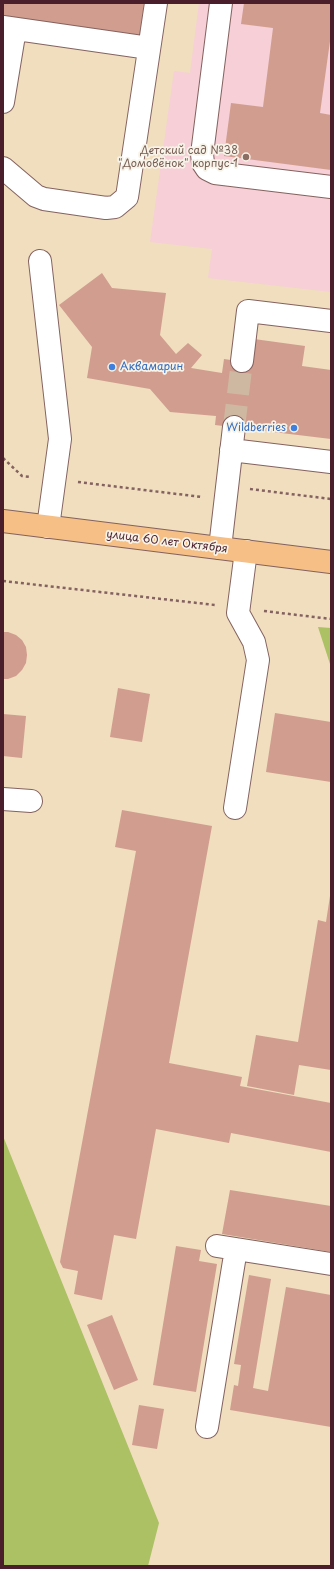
<!DOCTYPE html>
<html>
<head>
<meta charset="utf-8">
<style>
  body { margin:0 }
  #map { position:relative; width:334px; height:1569px; overflow:hidden; background:#f0debf; font-family:"Playpen Sans",sans-serif }
  canvas { display:block }
  .frame { position:absolute; inset:0; border:4px solid #4a1f2b; pointer-events:none }
</style>
</head>
<body>
<div id="map">
<canvas width="334" height="1569"></canvas>
<div class="frame"></div>
</div>
<script>
const context = document.querySelector('canvas').getContext('2d');
context.lineJoin = 'round';
function paint(path, color) { context.fillStyle = color; context.fill(path, 'evenodd'); }
const toPath = rows => new Path2D(rows.map(r => 'M' + r).join(''));
function trace(path, color, width, dash) { context.strokeStyle = color; context.lineWidth = width; context.lineCap = dash ? 'butt' : 'round'; context.setLineDash(dash || []); context.stroke(path); }
function write(font, color, halo, rows, align = 'center') {
  context.font = font + ' "Playpen Sans",sans-serif'; context.lineWidth = 3.5; context.setLineDash([]); context.textBaseline = 'middle'; context.strokeStyle = halo; context.fillStyle = color; for (const [text, x, y, turn = 0] of rows) {
    context.save(); context.translate(x, y); context.rotate((+turn || 0) * Math.PI / 180); context.textAlign = isNaN(turn) ? turn : align; if (halo) context.strokeText(text, 0, 0); context.fillText(text, 0, 0); context.restore();
  }
}
const built = toPath([
  [199,3,331,3,331,292,208,278,212,249,150,242,174,71,190,73]
]);
const green = toPath([
  [318,627,331,628,331,664,330,664],
  [3,1136,159,1523,148,1566,3,1566]
]);
const building = toPath([
  [3,3,144,3,140,35,3,16],
  [244,3,331,3,331,34,320,113,331,115,331,170,224,156,231,103,263,107,273,28,241,24],
  [102,273,112,288,166,293,160,335,176,354,188,343,202,355,191,368,222,373,224,359,251,363,254,339,305,346,302,366,331,370,331,439,215,425,216,416,170,412,150,389,87,378,92,347,59,305],
  [3,632,8,632,16,635,22,640,26,647,27,655,26,663,22,670,16,676,8,679,3,679],
  [118,688,150,694,142,742,110,737],
  [275,713,331,722,331,782,266,772],
  [3,714,26,716,22,758,3,756],
  [122,810,212,826,169,1063,242,1077,240,1086,331,1103,331,1152,231,1133,229,1143,156,1129,136,1239,114,1235,102,1300,74,1294,78,1271,63,1268,60,1262,136,851,115,847],
  [330,896,331,1070,299,1065,294,1095,247,1086,256,1035,298,1042,318,920,326,922],
  [230,1190,331,1206,331,1252,222,1234],
  [176,1246,201,1250,199,1261,217,1264,196,1392,153,1385],
  [249,1275,271,1279,253,1388,268,1391,286,1287,331,1295,331,1427,230,1410,234,1385,238,1386,241,1365,234,1364],
  [112,1315,138,1380,114,1390,87,1325],
  [139,1405,164,1409,157,1449,132,1445]
]);
const minorTunnel = toPath([
  [234,427,242,361]
]);
const path = toPath([
  [3,458,22,476,31,477],
  [78,482,202,497],
  [250,489,331,499],
  [3,581,215,605],
  [264,611,331,619]
]);
const minor = toPath([
  [221,3,202,154,203,163,207,169,215,173,331,187],
  [3,27,149,48],
  [3,102,15,29],
  [3,168,36,196,44,199,106,208,115,207,127,197,156,3],
  [40,261,60,439,48,527],
  [242,361,248,311,331,321],
  [231,450,331,462],
  [220,548,234,427],
  [3,799,31,801],
  [235,808,258,660,254,642,238,613,246,551],
  [217,1246,331,1264],
  [207,1427,236,1249]
]);
const major = toPath([
  [3,521,331,562]
]);
const markers = [
  [246,157,4,"#8d6e63"],
  [112,367,4,"#3f7fe0"],
  [294,428,4,"#3f7fe0"]
];
const educationNames = [
  ["Детский сад №38",238,151],
  ["\"Домовёнок\" корпус 1",238,164]
];
const shopNames = [
  ["Аквамарин",120,367],
  ["Wildberries",286,428,"right"]
];
const streetNames = [
  ["улица 60 лет Октября",167,542,7]
];
paint(built, '#f6cfd7');
paint(green, '#acc064');
paint(building, '#d19d8e');
trace(minorTunnel, '#cfb8a1', 22, [22, 11]);
trace(minor, '#84625f', 24);
trace(major, '#84625f', 24);
trace(path, '#84625f', 2.5, [3, 3]);
trace(minor, '#fff', 22);
trace(major, '#f5bf86', 22);
for (const [x, y, r, color] of markers) { const dot = new Path2D(); dot.arc(x, y, r, 0, 2 * Math.PI); context.fillStyle = color; context.fill(dot); trace(dot, '#f7f3e8', 1.5); }
write('11px', '#785e54', '#f7f3e8', educationNames, 'right');
write('11px', '#366cbe', '#f7f3e8', shopNames, 'left');
write('11px', '#4a1f2b', '#f7f3e8', streetNames);
</script>
</body>
</html>
